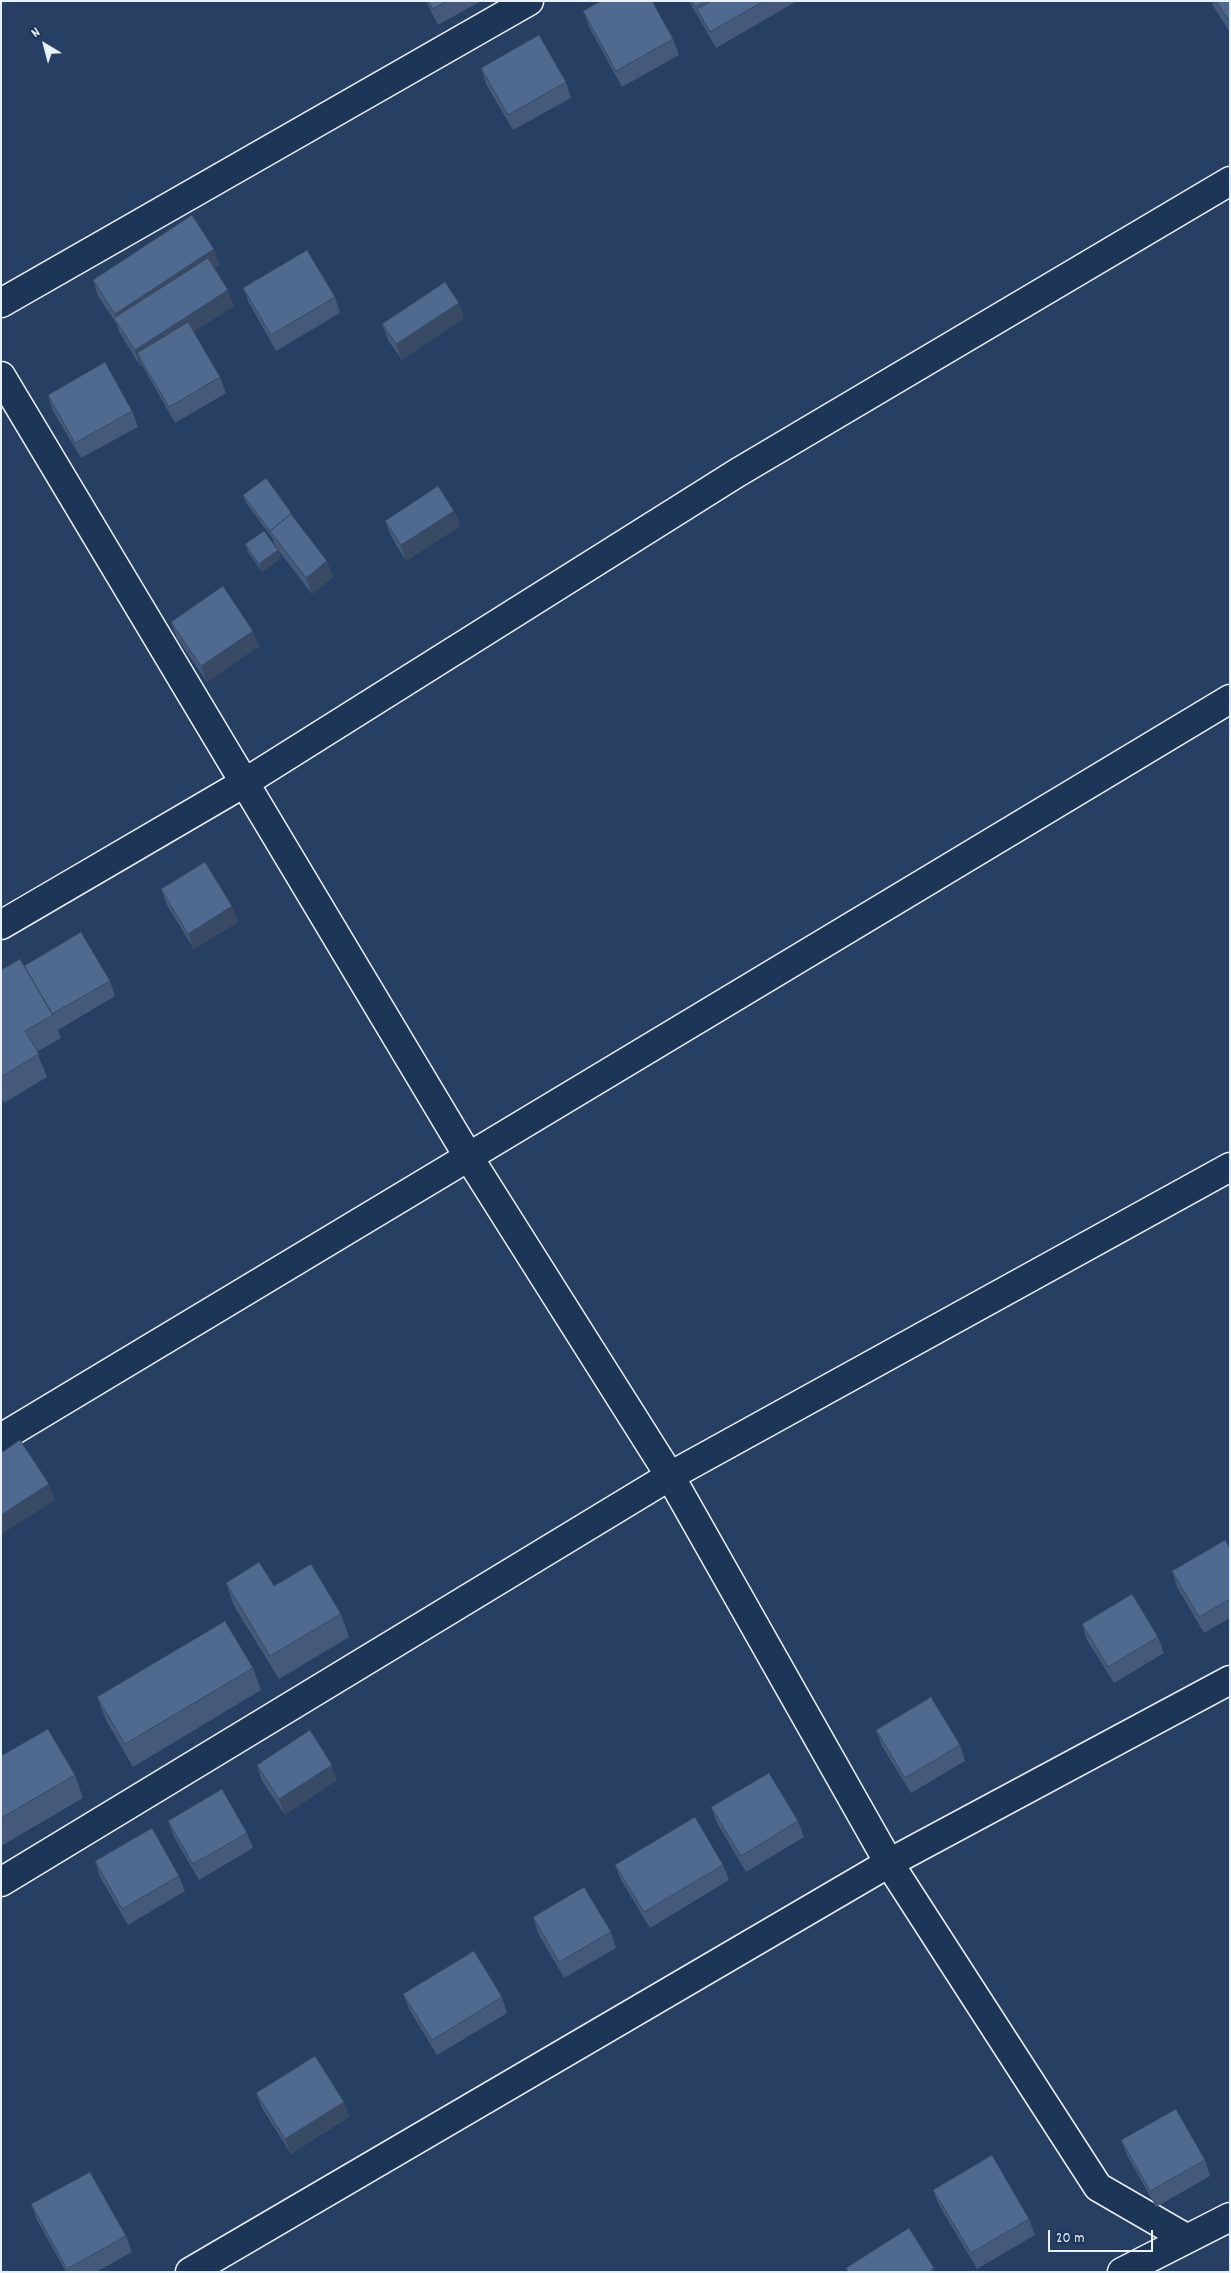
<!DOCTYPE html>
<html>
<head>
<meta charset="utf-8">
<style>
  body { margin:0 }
  #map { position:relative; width:1231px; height:2273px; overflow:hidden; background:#273f62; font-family:Dekko,sans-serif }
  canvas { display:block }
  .frame { position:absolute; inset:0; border:2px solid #e8f1f8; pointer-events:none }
  .north { position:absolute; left:20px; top:20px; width:50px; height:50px; -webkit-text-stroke:4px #1d3557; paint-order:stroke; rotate:323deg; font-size:14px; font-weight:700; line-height:20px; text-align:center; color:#e8f1f8 }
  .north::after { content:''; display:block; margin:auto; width:18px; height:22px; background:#e8f1f8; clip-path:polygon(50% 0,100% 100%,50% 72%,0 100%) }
  .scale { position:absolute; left:1048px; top:2230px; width:105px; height:22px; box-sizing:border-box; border:2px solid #e8f1f8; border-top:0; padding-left:6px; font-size:15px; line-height:18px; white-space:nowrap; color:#e8f1f8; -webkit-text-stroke:4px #1d3557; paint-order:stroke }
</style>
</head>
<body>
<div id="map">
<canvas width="1231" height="2273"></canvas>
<div class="frame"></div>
<div class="north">N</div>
<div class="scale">20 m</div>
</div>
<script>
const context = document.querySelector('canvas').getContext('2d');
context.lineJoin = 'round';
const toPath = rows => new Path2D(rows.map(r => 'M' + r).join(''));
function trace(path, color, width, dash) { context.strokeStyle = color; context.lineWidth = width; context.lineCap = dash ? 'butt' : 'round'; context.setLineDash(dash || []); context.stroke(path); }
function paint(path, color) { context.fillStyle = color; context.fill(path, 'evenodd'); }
const street = toPath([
  [1,303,529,1],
  [1,376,468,1156,670,1476,889,1863,1098,2187,1186,2238],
  [1,925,244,783,737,473,1230,181],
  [1,1438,1230,699],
  [1,1882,670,1476,1230,1167],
  [190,2272,889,1863,1230,1680],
  [1122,2272,1230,2217]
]);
const wall = toPath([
  [426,1,481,1,438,25],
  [689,1,797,1,716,48],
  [1212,1,1230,1,1230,32,1213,6],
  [583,11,673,39,679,55,622,87,589,27],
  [481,68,566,82,571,98,513,130,486,84],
  [220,265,214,268,234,306,193,332,220,377,226,393,175,423,142,365,140,366,120,333,116,323,98,296,93,280],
  [243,288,335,297,340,313,276,351,249,303],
  [464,318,402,360,388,340,382,324],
  [48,395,132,411,138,427,81,458,53,411],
  [243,495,333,577,312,594,275,546,273,539,246,503],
  [454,511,460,526,406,561,391,536,385,521],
  [245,544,278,550,281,558,262,572,248,552],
  [171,622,259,646,207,682,177,638],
  [161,889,232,906,238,922,194,949,167,905],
  [24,966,110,981,115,996,58,1030,61,1038,37,1052,47,1077,4,1103,1,1097,1,970],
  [1230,1549,1230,1618,1204,1633,1177,1587,1172,1571],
  [226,1583,274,1586,341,1614,349,1637,279,1679,234,1606],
  [1082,1624,1158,1637,1164,1653,1114,1683,1087,1640],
  [253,1668,261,1690,133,1767,106,1720,97,1697],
  [876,1730,960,1745,965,1761,911,1793,882,1746],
  [1,1756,75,1775,83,1798,1,1846],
  [257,1765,337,1780,285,1815,262,1781],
  [711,1807,798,1821,804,1837,746,1872,717,1823],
  [168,1821,247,1833,253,1848,199,1880,174,1837],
  [95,1861,179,1876,185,1891,128,1925,100,1877],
  [615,1865,723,1865,729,1880,650,1928,621,1880],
  [533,1917,611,1932,616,1948,564,1978,538,1933],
  [403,1994,502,1997,507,2013,437,2055,409,2009],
  [256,2093,344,2102,349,2117,291,2154,262,2108],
  [1121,2140,1205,2160,1210,2176,1156,2207,1127,2155],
  [933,2190,1029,2219,1035,2235,977,2269,939,2205],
  [31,2204,126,2236,132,2252,96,2272,66,2272,37,2220]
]);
const shadedWall = toPath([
  [214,249,220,265,122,329,119,326,115,314],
  [228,290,234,306,144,364,137,353,142,365,140,366,135,350],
  [459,303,464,318,402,360,396,344],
  [454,511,460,526,406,561,401,545],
  [278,550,281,558,262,572,259,564],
  [327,561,333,577,312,594,306,578],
  [253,631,259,646,207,682,201,666],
  [232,906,238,922,194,949,188,934],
  [49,1484,55,1500,2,1534,1,1515],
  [332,1765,337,1780,285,1815,279,1799],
  [344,2102,349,2117,291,2154,285,2139],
  [934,2268,935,2272,929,2272]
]);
const building = toPath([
  [428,1,447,1,433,9,428,1],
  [601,1,652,1,673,39,616,71,583,11,601,1],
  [692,1,705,1,695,7,692,1],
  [711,1,764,1,710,32,697,9,711,1],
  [1216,1,1230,1,1230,22,1216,1],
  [539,35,566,82,508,115,481,68,539,35],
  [192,215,214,249,115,314,93,280,192,215],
  [307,250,335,297,271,335,243,288,307,250],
  [208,258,228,290,135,350,114,318,208,258],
  [445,282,459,303,396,344,382,324,445,282],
  [188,322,220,377,169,407,137,353,188,322],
  [105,362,132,411,75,443,48,395,105,362],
  [266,478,292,514,291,515,291,514,270,531,243,495,266,478],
  [438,486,454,511,401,545,385,521,438,486],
  [291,514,327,561,306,578,270,531,291,514],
  [264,531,278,550,259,564,245,544,264,531],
  [223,586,253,631,201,666,171,622,223,586],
  [205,862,232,906,188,934,161,889,205,862],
  [81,932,110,981,52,1014,24,966,81,932],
  [20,959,53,1015,25,1031,39,1054,1,1077,1,970,20,959],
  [20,1440,49,1484,1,1515,1,1453,20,1440],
  [1225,1540,1230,1549,1230,1599,1199,1617,1172,1571,1225,1540],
  [259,1562,274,1586,311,1564,341,1614,270,1656,226,1583,259,1562],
  [1132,1594,1158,1637,1108,1667,1082,1624,1132,1594],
  [225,1621,253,1668,125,1744,97,1697,225,1621],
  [931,1697,960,1745,905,1778,876,1730,931,1697],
  [48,1729,75,1775,1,1818,1,1756,48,1729],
  [310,1730,332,1765,279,1799,257,1765,310,1730],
  [769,1773,798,1821,741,1856,711,1807,769,1773],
  [222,1789,247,1833,193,1864,168,1821,222,1789],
  [695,1817,723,1865,644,1912,615,1865,695,1817],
  [152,1828,179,1876,122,1909,95,1861,152,1828],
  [584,1887,611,1932,559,1962,533,1917,584,1887],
  [474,1951,502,1997,432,2040,403,1994,474,1951],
  [315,2056,344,2102,285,2139,256,2093,315,2056],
  [1176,2109,1205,2160,1150,2191,1121,2140,1176,2109],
  [992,2155,1029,2219,971,2253,933,2190,992,2155],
  [90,2172,126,2236,67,2269,31,2204,90,2172],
  [909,2228,934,2268,929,2272,848,2272,846,2268,909,2228]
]);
trace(street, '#e8f1f8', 31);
trace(street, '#1d3557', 28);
paint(wall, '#455a7b');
paint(shadedWall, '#384a64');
paint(building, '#50698f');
trace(building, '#384a64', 1);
</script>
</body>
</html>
